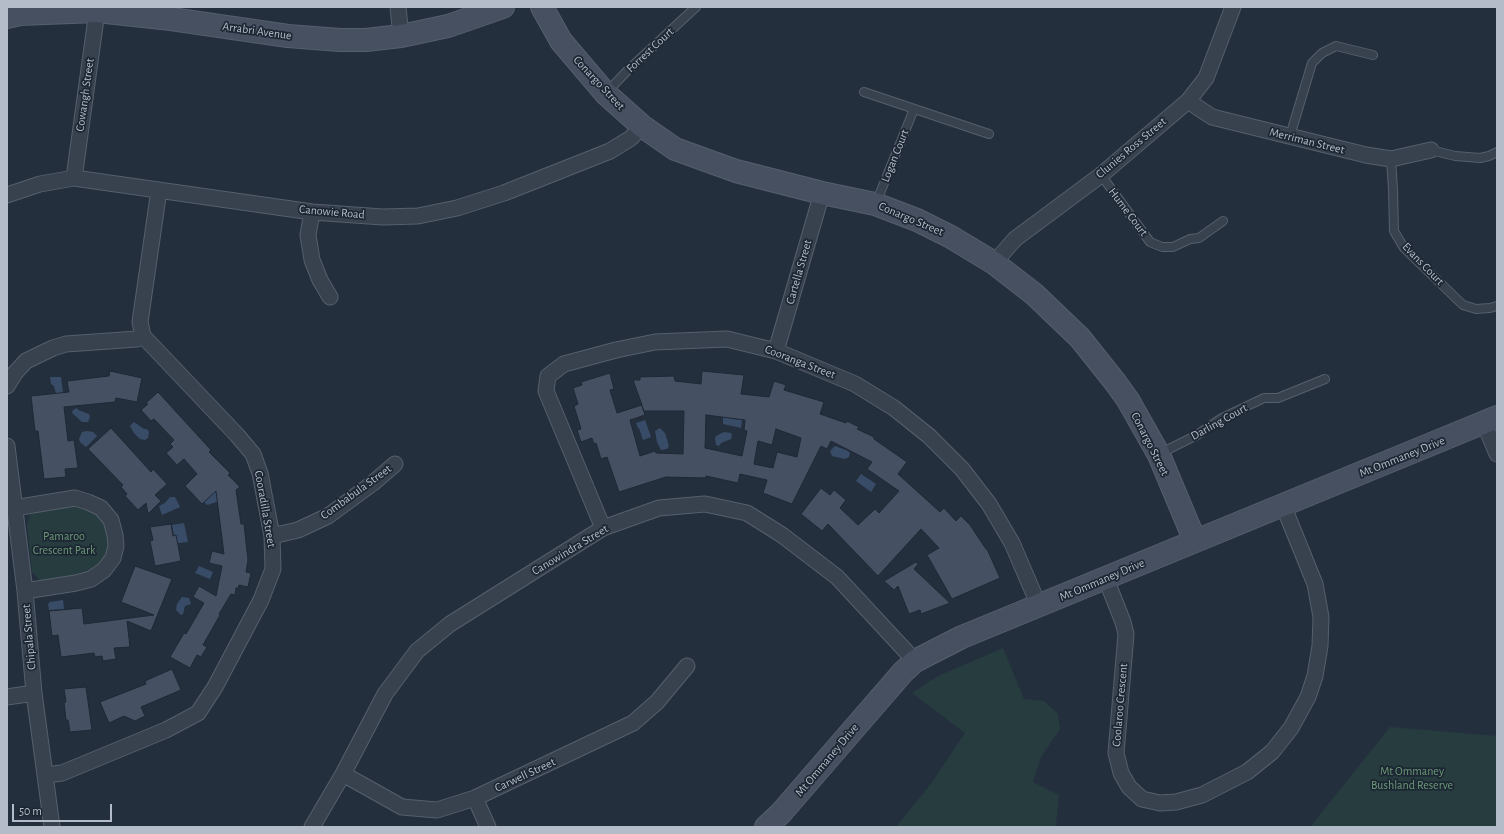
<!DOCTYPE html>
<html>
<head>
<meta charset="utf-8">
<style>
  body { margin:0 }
  #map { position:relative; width:1504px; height:834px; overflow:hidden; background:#242f3e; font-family:"Alegreya Sans",sans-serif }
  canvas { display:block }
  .frame { position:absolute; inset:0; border:8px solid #b4bcc9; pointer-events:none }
  .scale { position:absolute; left:12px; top:804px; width:100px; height:18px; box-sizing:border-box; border:2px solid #b4bcc9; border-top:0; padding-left:5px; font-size:12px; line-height:14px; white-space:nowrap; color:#b4bcc9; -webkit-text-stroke:3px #1d2633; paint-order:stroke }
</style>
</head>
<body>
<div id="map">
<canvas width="1504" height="834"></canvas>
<div class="frame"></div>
<div class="scale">50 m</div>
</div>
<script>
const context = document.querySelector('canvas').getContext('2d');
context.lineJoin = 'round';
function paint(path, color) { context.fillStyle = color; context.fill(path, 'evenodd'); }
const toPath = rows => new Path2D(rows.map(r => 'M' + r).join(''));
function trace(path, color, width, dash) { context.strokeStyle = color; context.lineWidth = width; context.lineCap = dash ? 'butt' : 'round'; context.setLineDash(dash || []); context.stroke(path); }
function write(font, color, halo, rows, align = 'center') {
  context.font = font + ' "Alegreya Sans",sans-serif'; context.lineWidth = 3.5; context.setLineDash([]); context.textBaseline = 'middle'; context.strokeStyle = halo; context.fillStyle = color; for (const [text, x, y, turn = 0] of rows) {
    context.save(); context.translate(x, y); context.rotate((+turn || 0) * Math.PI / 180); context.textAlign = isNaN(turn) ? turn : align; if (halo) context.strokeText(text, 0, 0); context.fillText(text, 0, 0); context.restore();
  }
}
const green = toPath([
  [80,506,94,510,105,521,110,532,109,556,100,565,89,572,71,579,42,582,32,572,27,525,30,514,39,510],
  [1003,648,1024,699,1044,701,1058,714,1060,729,1041,757,1033,782,1059,795,1056,827,896,827,930,785,965,733,912,693,938,676],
  [1390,727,1497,736,1497,827,1310,827]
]);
const water = toPath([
  [50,377,61,377,63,393,56,394,54,386,51,384],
  [77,408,78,410,89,414,90,417,88,422,82,422,73,414,72,412,73,410],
  [723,417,742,420,741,428,723,424],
  [645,420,651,437,643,440,639,428,638,428,636,423],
  [134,422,144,429,147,429,149,432,148,438,145,440,140,439,134,433,130,426],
  [660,428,665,433,669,446,667,449,661,450,657,442,655,431],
  [87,431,93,432,97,436,86,447,80,442,79,439,82,432],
  [724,432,731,433,732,435,731,439,721,443,719,446,716,445,715,438,716,436],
  [835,446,848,451,850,453,849,457,845,459,832,456,830,451],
  [861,474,876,484,871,492,856,481],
  [216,490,226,499,207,505,204,502],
  [170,497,175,497,180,507,162,515,159,506,165,503],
  [184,523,188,542,178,543,176,536,174,536,172,525],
  [199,566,213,572,210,579,195,573],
  [182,597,189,598,191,604,185,606,183,614,182,615,180,614,176,610,177,604],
  [63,600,64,609,49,610,48,604,50,602]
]);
const building = toPath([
  [110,371,142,378,137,402,116,398,115,402,64,407,68,441,74,440,78,468,65,469,66,477,44,479,38,431,35,431,31,396,69,392,67,381,109,376,110,371],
  [702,371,744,375,741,394,769,397,774,381,786,385,784,390,824,402,820,414,846,423,847,421,859,427,857,429,874,437,874,439,907,462,898,474,940,512,944,508,956,521,961,516,970,525,986,549,987,549,1000,578,952,599,927,555,939,548,921,529,878,576,828,524,822,531,801,514,821,488,830,495,834,490,846,500,840,508,858,525,875,509,879,513,899,491,867,469,872,462,831,441,827,449,821,446,792,504,763,493,767,480,740,474,738,483,706,476,706,478,666,477,619,492,607,457,601,459,596,443,594,444,592,438,581,442,577,430,581,429,574,406,578,404,573,388,582,385,581,382,610,373,614,389,610,390,617,413,642,405,633,380,640,380,640,377,674,376,675,381,701,384,702,371],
  [642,406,644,411,684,411,683,454,656,453,655,451,640,456,630,420,645,415,642,406],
  [706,415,745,420,744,430,747,431,742,456,705,448,706,415],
  [776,429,801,438,797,457,777,452,773,468,754,464,758,441,772,445,776,429],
  [158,392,211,450,209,452,230,473,228,475,240,487,236,490,241,524,244,524,248,560,246,572,251,573,248,587,239,585,238,588,236,588,235,595,231,594,219,614,220,615,203,645,207,647,201,657,197,655,190,668,170,657,184,633,186,634,204,603,193,597,199,586,216,596,222,566,209,563,212,551,224,554,216,491,202,504,185,486,197,474,184,459,177,465,166,453,173,447,170,444,174,440,154,419,151,421,141,410,148,404,145,404,158,392],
  [111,428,151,472,153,469,167,484,155,495,161,501,148,514,146,503,138,510,125,496,127,494,121,487,123,485,88,449,111,428],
  [171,524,173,536,176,535,181,561,155,566,150,541,153,540,150,527,171,524],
  [916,562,918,564,914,569,950,603,921,614,920,610,909,614,898,586,894,590,884,581,916,562],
  [135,566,172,579,151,631,127,621,130,647,114,648,116,659,103,661,102,656,95,657,94,653,61,657,58,635,52,636,49,611,82,608,84,624,154,615,121,602,135,566],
  [172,669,181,690,141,707,145,716,135,721,124,716,109,723,100,702,146,684,145,681,172,669],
  [86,687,92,730,70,732,68,720,66,720,64,702,66,702,64,689,86,687]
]);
const lane = toPath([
  [864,92,989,134],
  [606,93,627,71,696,7],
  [1290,136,1312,63,1322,53,1336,46,1373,55],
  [1431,150,1455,156,1480,158,1489,156,1497,152],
  [1391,159,1393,189,1394,231,1404,248,1463,305,1476,309,1490,308,1497,306],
  [1101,175,1150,242,1162,247,1173,247,1190,239,1199,238,1223,221],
  [876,203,914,109],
  [1159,454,1197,435,1222,418,1264,398,1278,398,1325,379]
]);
const street = toPath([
  [398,7,401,36],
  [1188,101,1212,117,1366,155,1391,159,1431,150],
  [74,178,97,11],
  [7,195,40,184,74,178,312,212,383,217,418,216,457,208,504,193,610,151,631,138,642,126],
  [312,212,308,235,312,260,320,280,330,297],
  [994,263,1015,239,1101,175,1188,101,1206,78,1233,7],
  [776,351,822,193],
  [7,386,15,373,26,361,53,348,66,344,137,339,143,336],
  [1484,423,1497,454],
  [7,446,25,591,34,693,52,827],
  [14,508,75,498,88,502,101,508,111,520,115,535,116,546,113,558,104,570,91,579,76,583,25,591],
  [603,528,546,391,548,376,564,364,616,350,655,342,727,339,776,351,855,384,894,408,929,436,962,469,989,504,1012,543,1039,606],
  [272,536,298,530,328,516,373,483,395,464],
  [1106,579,1123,622,1126,634,1116,753,1121,773,1129,787,1142,799,1160,803,1176,802,1202,795,1247,772,1272,752,1291,728,1308,697,1315,676,1320,646,1321,617,1315,584,1283,505],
  [7,697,34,693],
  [343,774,402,807,437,810,475,798,633,723,657,702,687,666],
  [45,775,62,773,166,730,198,713,215,687,261,600,273,569,272,536,260,473,253,454,237,435,143,336,140,322,159,190],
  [475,798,488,827],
  [312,827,343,774,385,694,417,651,450,624,603,528,659,508,705,504,747,513,782,535,837,577,915,661]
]);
const secondary = toPath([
  [542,7,561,41,606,94,642,126,675,149,736,171,822,193,875,204,917,220,951,237,994,263,1034,294,1080,338,1115,382,1128,400,1159,455,1195,541],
  [7,17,20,14,97,11,171,19,288,36,340,40,366,40,401,36,448,26,503,7],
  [766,827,781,813,800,791,903,672,915,661,962,637,1497,417]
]);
const streetNames = [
  ["Arrabri Avenue",257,31,8],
  ["Forrest Court",650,50,-43],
  ["Conargo Street",599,83,47],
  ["Cowangh Street",85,95,-82],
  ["Merriman Street",1307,141,14],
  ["Clunies Ross Street",1131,148,-40],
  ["Logan Court",895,156,-68],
  ["Canowie Road",332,212,5],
  ["Hume Court",1128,212,53],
  ["Conargo Street",911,219,23],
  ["Evans Court",1423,264,46],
  ["Cartella Street",799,272,-74],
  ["Cooranga Street",800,362,21],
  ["Darling Court",1219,422,-29],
  ["Conargo Street",1150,444,63],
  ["Mt Ommaney Drive",1402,457,-22],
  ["Combabula Street",356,492,-36],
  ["Cooradilla Street",265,509,80],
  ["Canowindra Street",570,550,-31],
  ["Mt Ommaney Drive",1102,580,-23],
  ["Chipala Street",29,637,-95],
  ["Coolaroo Crescent",1120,705,-85],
  ["Mt Ommaney Drive",827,760,-50],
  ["Carwell Street",525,775,-25]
];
const parkNames = [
  ["Pamaroo",64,536],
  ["Crescent Park",64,550],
  ["Mt Ommaney",1412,771],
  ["Bushland Reserve",1412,785]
];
paint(green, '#263c3f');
paint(water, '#394c67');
paint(building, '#455162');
trace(building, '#1f2835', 1);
trace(lane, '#565f6c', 10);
trace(street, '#565f6c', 17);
trace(secondary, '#565f6c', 24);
trace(lane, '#38414e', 8);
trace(street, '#38414e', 15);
trace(secondary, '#465061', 22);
write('12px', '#b4bcc9', '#1d2633', streetNames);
write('12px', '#6b9a76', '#1d2633', parkNames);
</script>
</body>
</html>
